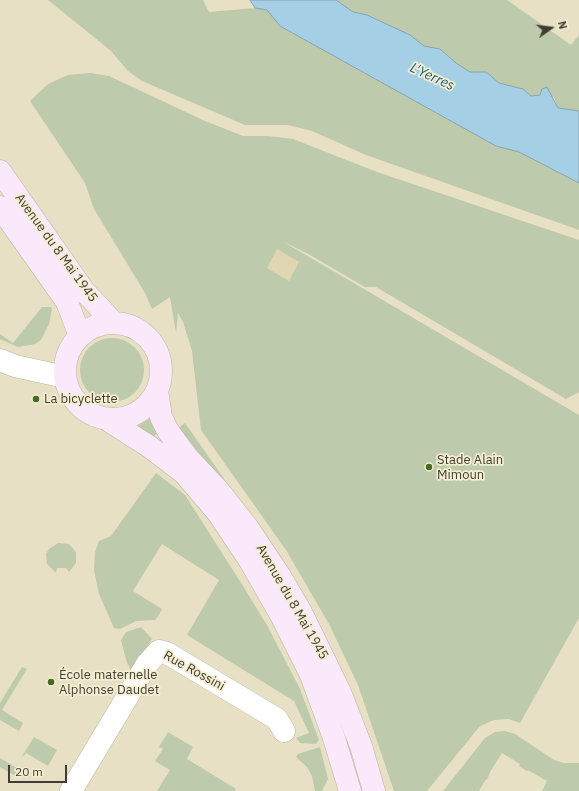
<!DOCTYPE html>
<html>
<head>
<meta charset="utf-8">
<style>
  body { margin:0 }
  #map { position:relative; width:579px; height:791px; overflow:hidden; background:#e8e0c5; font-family:"IBM Plex Sans",sans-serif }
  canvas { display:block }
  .north { position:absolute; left:531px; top:8px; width:40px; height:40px; -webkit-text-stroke:3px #f5eed2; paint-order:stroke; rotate:76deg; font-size:11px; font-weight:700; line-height:16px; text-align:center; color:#403d32 }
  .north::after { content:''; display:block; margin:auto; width:14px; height:18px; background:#403d32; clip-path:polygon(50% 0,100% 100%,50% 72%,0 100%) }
  .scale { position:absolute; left:8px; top:765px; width:59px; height:18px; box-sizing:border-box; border:2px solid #403d32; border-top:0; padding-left:5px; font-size:12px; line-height:14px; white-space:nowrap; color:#403d32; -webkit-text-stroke:3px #f5eed2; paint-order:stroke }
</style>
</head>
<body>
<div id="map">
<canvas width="579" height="791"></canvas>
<div class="north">N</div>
<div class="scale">20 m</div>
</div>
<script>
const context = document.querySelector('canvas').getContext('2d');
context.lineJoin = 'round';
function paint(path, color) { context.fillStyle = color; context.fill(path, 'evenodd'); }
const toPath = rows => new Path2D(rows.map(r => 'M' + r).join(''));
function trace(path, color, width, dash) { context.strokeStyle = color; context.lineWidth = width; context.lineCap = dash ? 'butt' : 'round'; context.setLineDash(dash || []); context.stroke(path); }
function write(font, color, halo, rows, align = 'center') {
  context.font = font + ' "IBM Plex Sans",sans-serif'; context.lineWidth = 3.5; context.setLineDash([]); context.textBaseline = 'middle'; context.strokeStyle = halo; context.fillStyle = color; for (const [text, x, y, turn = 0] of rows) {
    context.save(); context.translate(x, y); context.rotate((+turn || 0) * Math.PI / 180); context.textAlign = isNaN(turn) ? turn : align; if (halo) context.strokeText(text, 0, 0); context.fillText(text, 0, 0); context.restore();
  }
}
const green = toPath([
  [48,0,203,0,209,12,255,8,267,10,280,26,496,146,519,152,579,183,579,230,366,155,312,131,288,125,245,125,142,81,128,71,111,51],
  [336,0,507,0,571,45,579,35,579,111,558,108,554,97,540,95,531,96,523,89,499,83,486,72,470,72,456,63,440,49,424,46,410,35,367,15,353,12],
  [90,73,109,76,205,121,243,136,268,136,293,139,377,172,579,240,579,392,566,399,376,287,365,287,310,255,282,241,579,415,579,618,520,723,509,719,494,720,480,726,427,791,394,791,358,685,329,624,286,550,201,430,192,351,183,322,178,313,176,333,170,297,152,309,145,293,94,209,85,183,30,101,48,84,68,75],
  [42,307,51,307,52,310,49,324,41,340,35,344,18,347,0,339,0,334,13,343],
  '80 370a32 32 0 1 1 64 0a32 32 0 1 1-64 0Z',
  [154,416,160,430,152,438,136,427],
  [185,423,236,496,175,431],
  [156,473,185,495,243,586,268,627,300,689,319,740,316,744,300,743,296,738,309,733,294,701,187,635,219,580,162,544,133,591,162,609,159,615,155,620,136,621,120,629,114,628,99,594,94,570,95,552,99,541,111,536],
  [58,543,69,544,76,552,76,563,69,572,66,568,57,568,56,573,47,564,46,554,49,549],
  [141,627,152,639,132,672,127,663,121,640,126,632],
  [22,667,27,669,2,710,23,723,19,731,0,720,0,703],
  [505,731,515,734,554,760,564,763,579,763,579,791,542,791,547,781,528,770,527,771,519,766,520,764,502,753,490,772,487,780,486,779,479,791,443,791,485,738,495,732],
  [168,732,193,747,187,759,236,789,235,791,157,791,170,770,155,761,163,749,159,747],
  [34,737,57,750,48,766,26,753,21,758],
  [320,747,328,779,322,791,315,791,312,776,307,767,296,757,298,754],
  [0,758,20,770,17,777,0,767]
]);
const sand = toPath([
  [277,249,299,262,289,281,267,268]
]);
const water = toPath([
  [250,0,336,0,353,12,367,15,410,35,424,46,440,49,456,63,470,72,486,72,499,83,523,89,531,96,540,95,542,89,547,87,558,108,579,111,579,183,519,152,496,146,280,26,267,10,255,8,250,0]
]);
const street = toPath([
  [0,360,15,366,65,377],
  [71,791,147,664,159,651,167,653,277,719,284,731]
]);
const secondary = toPath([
  [0,171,84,291,114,323],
  [0,207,67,302,80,336],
  '65 371a48 48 0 1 1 96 0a48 48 0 1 1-96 0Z',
  [157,390,161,417,168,431,188,458,219,491,248,528,280,576,301,612,340,692,361,746,374,791],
  [106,419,150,447,184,473,218,513,250,561,282,617,311,675,334,738,350,791]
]);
const markers = [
  [36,399,4,"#466b24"],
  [429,467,4,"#466b24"],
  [51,682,4,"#466b24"]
];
const streetNames = [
  ["Avenue du 8 Mai 1945",56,248,54],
  ["Avenue du 8 Mai 1945",292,602,60],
  ["Rue Rossini",194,671,29]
];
const poiNames = [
  ["La bicyclette",44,399],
  ["Stade Alain",437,460],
  ["Mimoun",437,475],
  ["École maternelle",59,675],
  ["Alphonse Daudet",59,690]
];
const waterNames = [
  ["L'Yerres",432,77,25]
];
paint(green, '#bdcaab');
paint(sand, '#e0d7b2');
paint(water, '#a5cfe5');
trace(water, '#87a3af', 1);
trace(street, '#bdb69b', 23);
trace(secondary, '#bdb69b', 23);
trace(street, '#fff', 22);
trace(secondary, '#fae8fb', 22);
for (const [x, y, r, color] of markers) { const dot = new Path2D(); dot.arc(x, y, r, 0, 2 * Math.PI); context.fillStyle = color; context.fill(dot); trace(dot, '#f5eed2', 1.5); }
write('13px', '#403d32', '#f5eed2', streetNames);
write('13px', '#403d32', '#f5eed2', poiNames, 'left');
write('italic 14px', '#175f7f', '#f5eed2', waterNames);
</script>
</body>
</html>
